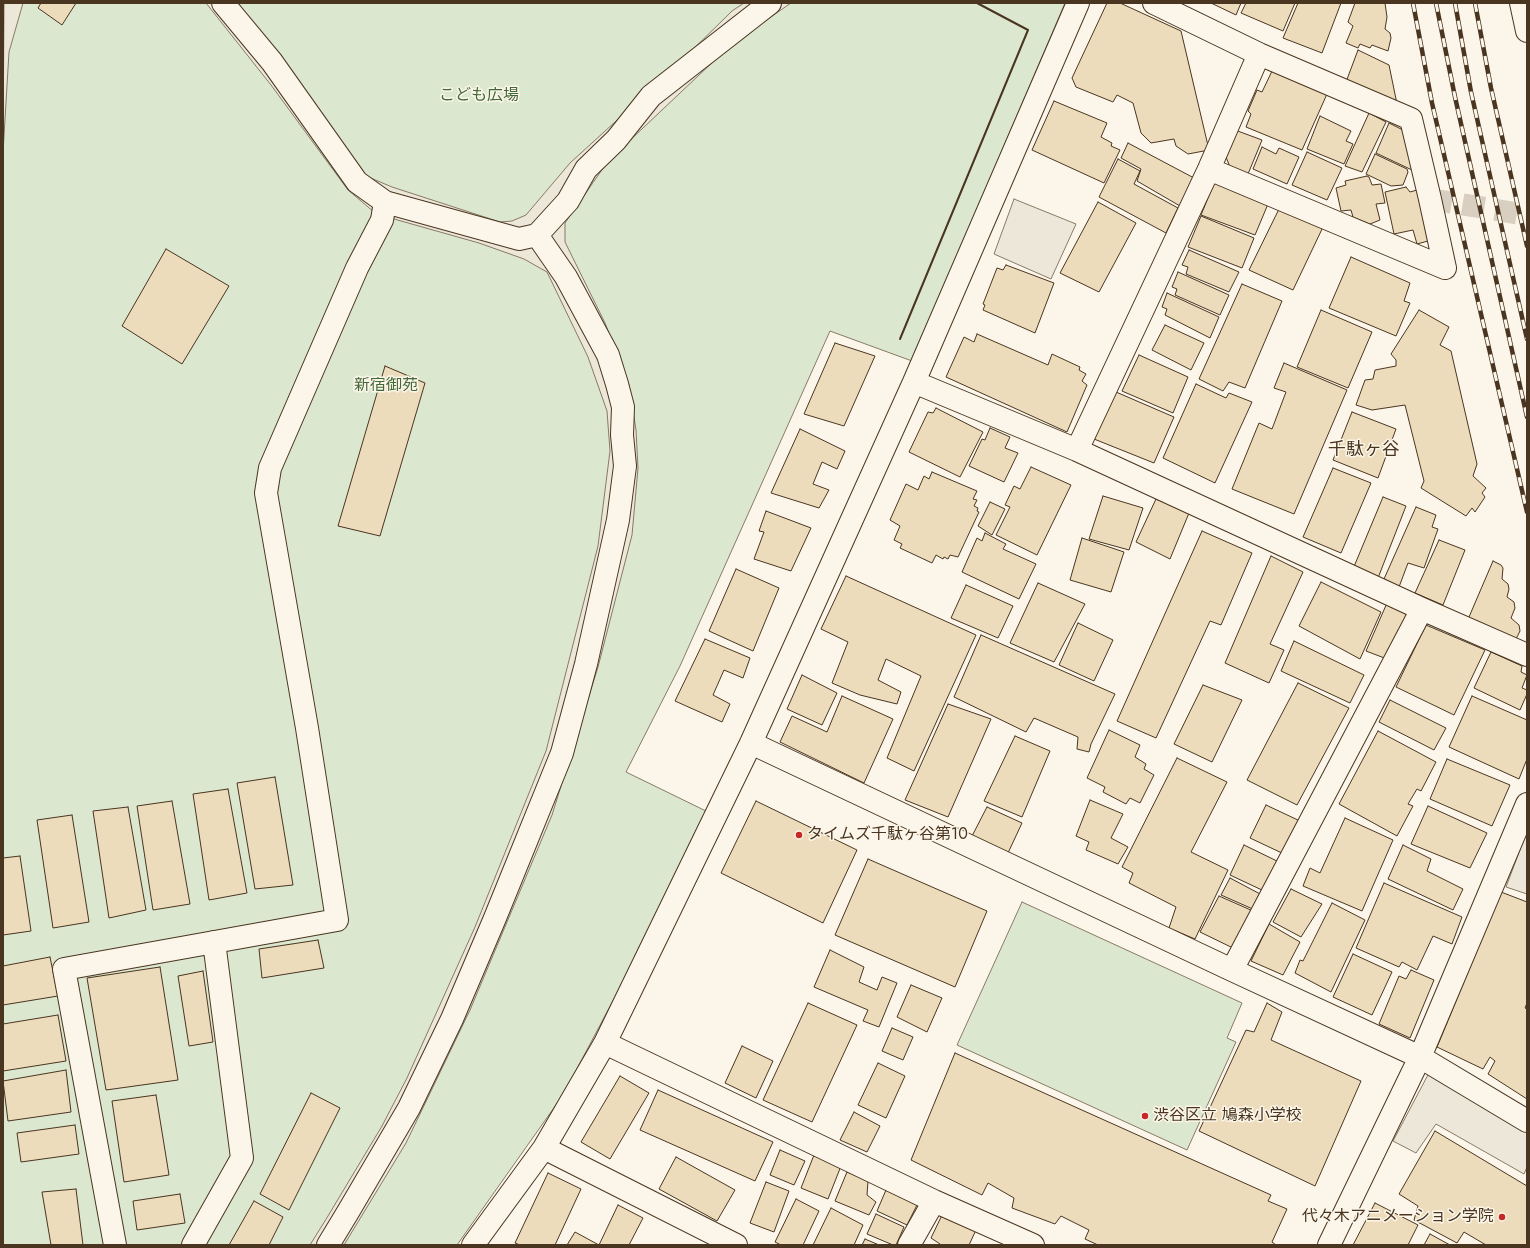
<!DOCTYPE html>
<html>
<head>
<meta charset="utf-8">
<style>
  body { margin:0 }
  #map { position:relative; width:1530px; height:1248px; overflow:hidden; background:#fbf6e9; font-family:Jost,sans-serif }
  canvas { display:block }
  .frame { position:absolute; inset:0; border:4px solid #4a3520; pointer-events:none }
</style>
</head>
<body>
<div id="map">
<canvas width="1530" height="1248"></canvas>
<div class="frame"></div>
</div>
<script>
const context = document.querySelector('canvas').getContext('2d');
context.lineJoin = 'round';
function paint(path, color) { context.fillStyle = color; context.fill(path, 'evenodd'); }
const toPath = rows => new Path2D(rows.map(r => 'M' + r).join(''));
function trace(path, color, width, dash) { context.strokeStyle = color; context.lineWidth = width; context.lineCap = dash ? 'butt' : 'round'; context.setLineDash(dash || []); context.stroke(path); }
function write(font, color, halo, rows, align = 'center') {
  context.font = font + ' Jost,"Noto Sans JP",sans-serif'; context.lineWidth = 3; context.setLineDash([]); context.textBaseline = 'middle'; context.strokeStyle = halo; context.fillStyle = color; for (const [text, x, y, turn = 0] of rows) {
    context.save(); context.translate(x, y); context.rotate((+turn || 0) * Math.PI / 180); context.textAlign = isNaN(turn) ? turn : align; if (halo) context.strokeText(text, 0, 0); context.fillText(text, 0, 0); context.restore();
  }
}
const green = toPath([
  [3,3,1065,3,912,361,830,331,680,666,626,772,708,812,633,963,563,1095,457,1245,3,1245,3,3],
  [1022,902,1242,1003,1227,1038,1236,1042,1187,1150,957,1045,1022,902]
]);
const parking = toPath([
  [4,3,23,3,9,52,3,153,4,3],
  [206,3,238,3,366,176,392,187,500,222,512,221,526,215,570,163,672,70,732,11,744,3,791,3,733,43,608,161,565,223,565,242,605,323,629,385,636,430,638,468,632,535,598,667,552,815,470,1010,406,1143,344,1245,310,1245,328,1216,382,1126,407,1078,475,927,546,751,598,546,610,451,607,411,588,357,547,272,524,259,479,243,394,219,357,268,374,212,348,190,271,85,206,3],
  [1014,199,1076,224,1051,279,994,254,1014,199],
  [1527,831,1527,894,1506,887,1527,831],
  [1430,1071,1527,1132,1527,1167,1524,1174,1436,1124,1416,1153,1393,1141,1430,1071]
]);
const building = toPath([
  [41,3,76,3,62,25,38,8,41,3],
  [1107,3,1120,3,1181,31,1209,150,1188,154,1176,146,1174,139,1151,143,1141,133,1133,103,1117,95,1113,102,1076,87,1072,78,1107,3],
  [1211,3,1241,3,1236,15,1211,3],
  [1246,3,1295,3,1283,31,1241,13,1246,3],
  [1298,3,1341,3,1322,53,1283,38,1298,3],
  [1355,3,1385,3,1387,17,1385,29,1390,33,1391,38,1388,51,1372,45,1370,48,1360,44,1358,48,1346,43,1353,26,1348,22,1355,3],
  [1358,50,1389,65,1397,104,1346,82,1358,50],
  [1273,69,1327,94,1302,150,1246,127,1251,114,1248,111,1257,90,1262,92,1273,69],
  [1054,101,1107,123,1101,137,1112,143,1111,146,1120,150,1104,183,1032,150,1054,101],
  [1369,113,1386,122,1362,172,1345,166,1369,113],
  [1320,116,1351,131,1346,141,1353,144,1344,164,1307,149,1320,116],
  [1389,123,1405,131,1412,170,1376,153,1389,123],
  [1235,130,1262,140,1248,174,1230,167,1226,157,1235,130],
  [1128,143,1194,178,1180,206,1137,181,1141,169,1121,158,1128,143],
  [1262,147,1276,154,1279,148,1299,157,1287,184,1253,169,1262,147],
  [1307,152,1342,168,1327,200,1292,185,1307,152],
  [1375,154,1407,169,1408,172,1403,185,1391,186,1366,174,1375,154],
  [1118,159,1140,171,1134,184,1178,208,1166,233,1099,197,1118,159],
  [1367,176,1369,177,1372,185,1381,184,1385,203,1376,204,1380,220,1370,224,1353,217,1351,210,1341,211,1336,188,1346,185,1345,181,1367,176],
  [1215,181,1268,204,1255,235,1201,215,1215,181],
  [1406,187,1410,192,1417,190,1428,241,1417,244,1413,230,1394,234,1385,192,1406,187],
  [1098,202,1136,223,1099,292,1060,273,1098,202],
  [1280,207,1323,227,1293,290,1249,270,1280,207],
  [1201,216,1254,238,1242,268,1188,247,1201,216],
  [166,249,229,286,182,364,122,326,166,249],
  [1189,250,1239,272,1229,292,1186,274,1188,267,1182,265,1189,250],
  [1351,257,1410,283,1404,301,1410,303,1396,336,1329,308,1351,257],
  [1006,265,1054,283,1035,333,983,310,985,305,983,304,997,268,1003,270,1006,265],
  [1178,272,1229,295,1220,315,1175,295,1177,289,1172,287,1178,272],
  [1242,284,1282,301,1245,388,1229,382,1223,391,1199,379,1242,284],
  [1167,293,1219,317,1210,338,1165,315,1167,309,1162,307,1167,293],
  [1321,310,1372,332,1348,388,1297,367,1321,310],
  [1419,310,1449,327,1440,345,1451,351,1477,464,1473,476,1486,488,1482,493,1485,497,1475,512,1472,508,1466,516,1421,488,1424,481,1405,405,1372,410,1356,405,1365,380,1373,379,1375,370,1396,366,1396,360,1391,354,1419,310],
  [1165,325,1204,343,1191,370,1152,350,1165,325],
  [977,334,1048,365,1052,354,1080,367,1079,370,1086,374,1082,381,1087,385,1067,432,946,377,964,337,974,342,977,334],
  [835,343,875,356,844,426,804,414,835,343],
  [1139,355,1188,377,1173,413,1122,391,1139,355],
  [1284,363,1347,390,1294,514,1232,489,1259,423,1272,429,1286,392,1274,388,1284,363],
  [385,366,425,383,380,536,338,526,385,366],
  [1196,384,1226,398,1229,393,1252,402,1215,483,1163,458,1196,384],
  [1116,392,1174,417,1154,463,1094,439,1116,392],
  [936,408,983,432,960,477,909,452,928,412,933,413,936,408],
  [1352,412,1396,429,1378,478,1333,460,1352,412],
  [990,428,1010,437,1005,448,1018,453,1004,482,969,466,982,439,985,440,990,428],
  [800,429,845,451,837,469,822,462,813,484,829,490,819,508,771,493,800,429],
  [1031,467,1071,485,1037,555,996,535,1010,507,1005,505,1014,486,1020,489,1031,467],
  [1333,468,1371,483,1341,553,1303,537,1333,468],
  [932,472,977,491,973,499,977,500,974,506,978,508,977,511,979,512,958,557,950,555,948,559,944,557,943,559,936,555,932,563,900,548,902,544,894,540,900,526,890,520,906,484,918,490,924,476,929,479,932,472],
  [1103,496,1143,508,1129,550,1089,539,1103,496],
  [1383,497,1406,506,1378,578,1353,569,1383,497],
  [1156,499,1189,513,1170,559,1136,542,1156,499],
  [990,502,1005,509,992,535,978,526,990,502],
  [1416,507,1436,515,1432,527,1438,529,1424,568,1408,563,1399,587,1384,579,1416,507],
  [766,511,811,528,791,571,754,559,764,532,759,531,766,511],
  [1202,531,1252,553,1221,625,1210,621,1156,738,1117,721,1202,531],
  [985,533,1006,544,1003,549,1036,564,1019,599,962,572,977,538,982,541,985,533],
  [1082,538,1124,552,1111,592,1070,580,1082,538],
  [1439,540,1465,550,1443,605,1415,593,1439,540],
  [1271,556,1303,572,1270,644,1284,650,1269,683,1225,663,1271,556],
  [1493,561,1501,565,1503,568,1502,579,1508,584,1509,589,1507,597,1514,602,1515,608,1511,618,1519,625,1520,631,1516,639,1471,622,1469,617,1493,561],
  [736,569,779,588,753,651,709,631,736,569],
  [846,576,976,635,914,771,887,758,921,676,886,659,878,680,901,692,897,704,860,695,832,683,848,642,821,629,846,576],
  [1321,582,1381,612,1360,659,1299,626,1321,582],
  [1038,583,1085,604,1054,662,1010,643,1038,583],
  [966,585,1013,606,998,638,951,618,966,585],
  [1387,603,1411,613,1387,659,1366,651,1387,603],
  [1078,623,1113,640,1094,681,1059,665,1078,623],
  [1426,625,1485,650,1454,715,1396,687,1426,625],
  [981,635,1115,694,1091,744,1089,752,1077,749,1078,737,1034,718,1026,732,954,697,981,635],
  [705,639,750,658,743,678,724,670,713,695,730,704,722,722,675,701,705,639],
  [1294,641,1364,675,1350,703,1281,671,1294,641],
  [1491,652,1522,666,1521,672,1527,675,1522,688,1527,690,1527,694,1520,710,1474,688,1491,652],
  [802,675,837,693,822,725,787,709,802,675],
  [1298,683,1349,708,1297,805,1247,780,1298,683],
  [1203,685,1242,700,1212,762,1174,744,1203,685],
  [842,696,893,719,864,783,780,742,792,716,827,732,842,696],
  [1472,696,1527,720,1527,759,1519,779,1449,747,1472,696],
  [1390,700,1446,728,1434,750,1379,722,1390,700],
  [948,704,991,719,948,817,905,800,948,704],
  [1109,730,1140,745,1135,757,1146,764,1144,769,1154,775,1140,803,1130,798,1126,804,1103,792,1105,787,1087,778,1109,730],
  [1378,731,1436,762,1421,791,1417,789,1408,804,1413,806,1397,836,1339,804,1378,731],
  [1015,736,1050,751,1022,817,984,801,1015,736],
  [1177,758,1227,782,1191,852,1228,870,1195,939,1169,928,1176,907,1129,883,1133,873,1122,867,1177,758],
  [1447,759,1510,785,1492,826,1430,799,1447,759],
  [275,777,293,885,255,889,237,783,275,777],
  [228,789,247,893,209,900,193,794,228,789],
  [1090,800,1123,814,1111,838,1128,847,1118,864,1086,850,1089,842,1076,836,1090,800],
  [172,801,190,904,153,910,137,806,172,801],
  [756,801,857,850,823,923,721,873,756,801],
  [1266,805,1300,821,1284,854,1250,838,1266,805],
  [1428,806,1487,833,1470,868,1411,844,1428,806],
  [128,807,146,910,109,918,93,811,128,807],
  [987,807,1022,823,1008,853,972,836,987,807],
  [72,815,89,922,53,928,37,820,72,815],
  [1345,818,1393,840,1362,911,1303,886,1310,868,1320,873,1345,818],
  [1244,845,1279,862,1264,891,1230,875,1244,845],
  [1403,845,1431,859,1427,871,1463,889,1453,910,1388,879,1403,845],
  [20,856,31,931,3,935,3,858,20,856],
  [868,859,987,911,955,987,835,935,868,859],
  [1230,878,1262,895,1255,910,1221,895,1230,878],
  [1384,883,1462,917,1452,944,1433,936,1417,970,1402,962,1399,967,1356,948,1384,883],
  [1291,889,1322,904,1301,937,1273,922,1291,889],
  [1501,892,1527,902,1527,1003,1525,1008,1527,1009,1527,1099,1488,1074,1495,1061,1490,1057,1483,1069,1437,1047,1501,892],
  [1219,896,1253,911,1235,949,1200,932,1219,896],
  [1332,903,1365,920,1331,992,1295,973,1300,960,1303,961,1332,903],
  [1269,924,1300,942,1283,975,1251,961,1269,924],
  [318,940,324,968,262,978,259,949,318,940],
  [830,950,864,967,859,982,877,990,882,977,897,983,879,1027,863,1021,868,1010,814,987,830,950],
  [1353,954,1392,972,1372,1015,1333,997,1353,954],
  [50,957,58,996,3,1005,3,966,50,957],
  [160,967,178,1080,106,1090,87,978,160,967],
  [1411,970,1434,980,1410,1038,1379,1024,1399,976,1406,979,1411,970],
  [203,971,213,1042,189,1046,178,976,203,971],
  [911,985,942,998,927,1032,897,1017,911,985],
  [808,1003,857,1025,812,1122,763,1100,808,1003],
  [1267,1003,1282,1012,1271,1040,1361,1081,1315,1186,1199,1131,1246,1030,1254,1032,1267,1003],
  [58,1015,66,1061,3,1071,3,1024,58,1015],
  [892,1028,913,1037,903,1060,882,1051,892,1028],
  [742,1046,773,1061,756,1098,725,1083,742,1046],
  [955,1053,1271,1195,1268,1201,1287,1209,1272,1242,1276,1245,1098,1245,1085,1239,1089,1230,1061,1216,1055,1224,1012,1208,1014,1198,988,1183,982,1195,911,1160,955,1053],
  [878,1063,905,1076,886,1118,858,1105,878,1063],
  [66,1070,71,1112,8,1121,3,1081,66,1070],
  [620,1076,649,1093,610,1159,581,1142,620,1076],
  [658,1090,773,1142,755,1181,640,1130,658,1090],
  [311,1093,340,1108,289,1210,260,1194,311,1093],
  [156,1095,169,1175,124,1182,112,1101,156,1095],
  [854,1112,880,1126,867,1152,840,1140,854,1112],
  [75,1125,79,1154,21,1162,17,1133,75,1125],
  [1435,1131,1527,1186,1527,1245,1486,1245,1464,1232,1457,1243,1414,1220,1418,1206,1399,1194,1435,1131],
  [780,1150,805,1161,794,1185,770,1175,780,1150],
  [814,1155,841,1166,828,1199,801,1188,814,1155],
  [676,1157,735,1190,717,1221,659,1189,676,1157],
  [847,1172,868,1181,867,1195,876,1202,869,1215,835,1201,847,1172],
  [548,1173,581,1189,555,1245,520,1245,515,1243,548,1173],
  [766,1182,789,1191,774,1232,750,1223,766,1182],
  [76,1189,83,1245,51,1245,42,1192,76,1189],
  [886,1190,917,1205,907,1225,877,1211,886,1190],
  [180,1194,185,1223,137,1230,133,1201,180,1194],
  [796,1199,819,1211,803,1245,781,1245,775,1242,796,1199],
  [254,1201,283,1217,269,1245,229,1245,254,1201],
  [1375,1203,1418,1225,1408,1245,1353,1245,1375,1203],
  [618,1205,643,1218,629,1245,567,1245,575,1232,599,1245,618,1205],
  [831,1208,863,1225,854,1245,813,1245,831,1208],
  [943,1213,976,1230,969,1245,940,1245,940,1244,931,1238,943,1213],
  [876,1214,904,1227,896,1245,893,1245,867,1234,876,1214],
  [1430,1234,1450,1245,1424,1245,1430,1234],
  [865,1239,879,1245,862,1245,865,1239]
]);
const streetTunnel = toPath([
  [1430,199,1527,215]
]);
const street = toPath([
  [223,3,272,62,357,182,385,202,519,239,537,235],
  [1259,54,1411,119,1430,199,1445,268],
  [1209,169,1445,268],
  [914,382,1077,450,1422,609,1527,655],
  [1077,450,1209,169,1259,54,1154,3],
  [751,743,1232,970,1420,1057,1527,1121],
  [1232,970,1422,609],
  [605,1043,934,1201,1033,1245],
  [544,1148,736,1245],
  [115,1245,64,969,337,920,307,728,266,493,270,468,357,268,382,220,385,202],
  [193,1245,242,1158,214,942],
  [328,1245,348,1212,409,1108,452,1019,495,918,562,753,586,664,618,520,625,466,622,435,623,407,617,384,608,355,566,277,537,235,568,201,586,169,616,140,651,96,770,3],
  [473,1245,544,1148,605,1043,751,743,914,382,1078,3],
  [909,1245,934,1201],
  [1329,1245,1420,1057,1527,804]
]);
const highway = toPath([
  [1521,3,1527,31]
]);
const rail = toPath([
  [1413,3,1432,103,1527,512],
  [1436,3,1455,97,1527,417],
  [1455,3,1471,92,1527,339],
  [1475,3,1491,88,1527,246]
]);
const wall = toPath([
  [900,339,1028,30,977,3]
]);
const markers = [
  [799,835,4,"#c62828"],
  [1145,1116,4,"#c62828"],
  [1502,1217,4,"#c62828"]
];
const parkNames = [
  ["こども広場",479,96],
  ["新宿御苑",386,386]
];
const poiNames = [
  ["タイムズ千駄ヶ谷第10",807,835],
  ["渋谷区立 鳩森小学校",1153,1116],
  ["代々木アニメーション学院",1494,1217,"right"]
];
const quarterNames = [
  ["千駄ヶ谷",1364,451]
];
paint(green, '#dce7d0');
trace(green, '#887966', 1);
paint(parking, '#ede7d9');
trace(parking, '#887966', 1);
paint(building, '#ecdcbc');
trace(building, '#4a3520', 1);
trace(streetTunnel, '#d8cfc1', 22, [22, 11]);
trace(street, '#4a3520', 24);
trace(highway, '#4a3520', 24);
trace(street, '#fbf6e9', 22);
trace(highway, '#fbf6e9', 22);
trace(rail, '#4a3520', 4.5);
trace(rail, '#fbf6e9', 3, [9]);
trace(wall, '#4a3520', 2);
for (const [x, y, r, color] of markers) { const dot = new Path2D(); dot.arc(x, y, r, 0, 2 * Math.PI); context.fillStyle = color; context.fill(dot); trace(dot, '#fbf6e9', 1.5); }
write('16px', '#436837', '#fbf6e9', parkNames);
write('16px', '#4a3520', '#fbf6e9', poiNames, 'left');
write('18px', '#4a3520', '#fbf6e9', quarterNames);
</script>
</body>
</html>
